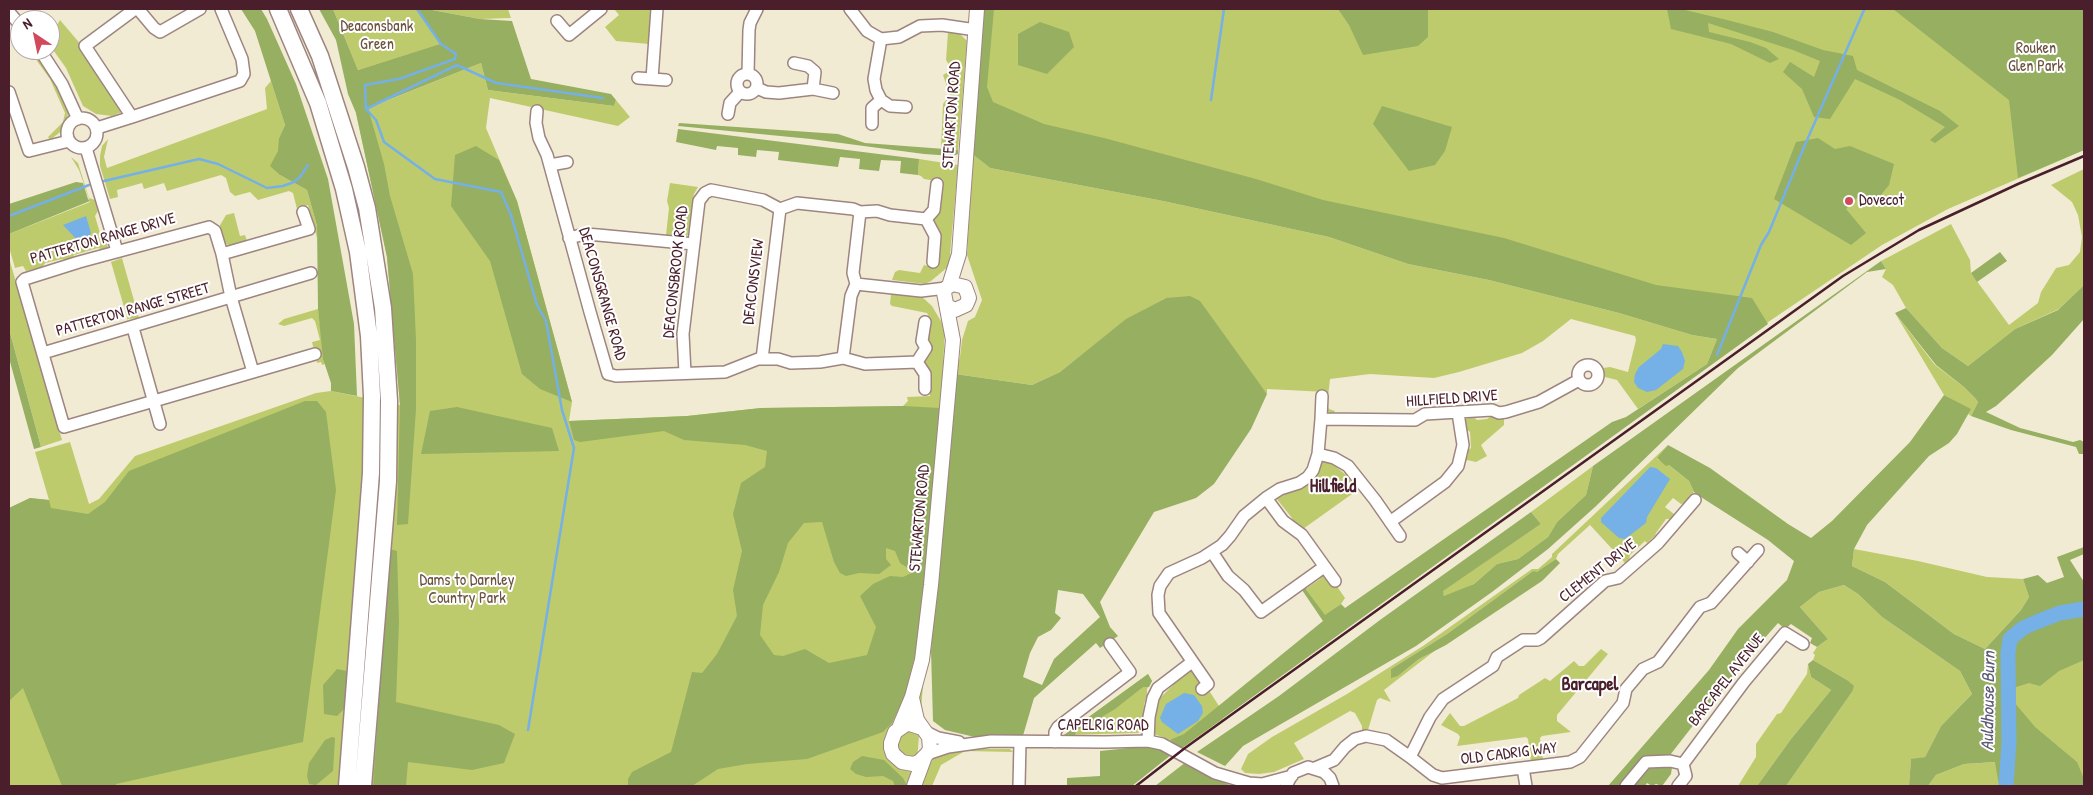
<!DOCTYPE html>
<html>
<head>
<meta charset="utf-8">
<style>
  body { margin:0 }
  #map { position:relative; width:2093px; height:795px; overflow:hidden; background:#f2ebd4; font-family:"Patrick Hand",sans-serif }
  canvas { display:block }
  .frame { position:absolute; inset:0; border:10px solid #4a1f2b; pointer-events:none }
  .north { position:absolute; left:10px; top:10px; width:50px; height:50px; box-sizing:border-box; background:#fff; border:1px solid #b7a5aa; border-radius:50%; rotate:326deg; font-size:14px; font-weight:700; line-height:20px; text-align:center; color:#4a1f2b }
  .north::after { content:''; display:block; margin:auto; width:18px; height:22px; background:#d1495b; clip-path:polygon(50% 0,100% 100%,50% 72%,0 100%) }
</style>
</head>
<body>
<div id="map">
<canvas width="2093" height="795"></canvas>
<div class="frame"></div>
<div class="north">N</div>
</div>
<script>
const context = document.querySelector('canvas').getContext('2d');
context.lineJoin = 'round';
function paint(path, color) { context.fillStyle = color; context.fill(path, 'evenodd'); }
const toPath = rows => new Path2D(rows.map(r => 'M' + r).join(''));
function trace(path, color, width, dash) { context.strokeStyle = color; context.lineWidth = width; context.lineCap = dash ? 'butt' : 'round'; context.setLineDash(dash || []); context.stroke(path); }
function write(font, color, halo, rows, align = 'center') {
  context.font = font + ' "Patrick Hand",sans-serif'; context.lineWidth = 4; context.setLineDash([]); context.textBaseline = 'middle'; context.strokeStyle = halo; context.fillStyle = color; for (const [text, x, y, turn = 0] of rows) {
    context.save(); context.translate(x, y); context.rotate((+turn || 0) * Math.PI / 180); context.textAlign = isNaN(turn) ? turn : align; if (halo) context.strokeText(text, 0, 0); context.fillText(text, 0, 0); context.restore();
  }
}
const green = toPath([
  [333,9,417,9,441,44,358,70],
  [427,9,508,9,511,18,480,19],
  [614,9,650,9,649,44,616,41,605,27,619,15],
  [982,9,2084,9,2084,150,1948,209,1882,245,1752,333,973,129],
  [60,20,83,47,100,73,99,78,123,109,122,112,112,116,96,114,83,106,66,68,51,47,55,41,57,25],
  [948,32,959,33,967,41,958,150,941,148,943,104,950,95,943,75,948,72,949,65,946,60],
  [29,50,35,50,56,83,67,106,68,114,64,129,50,140,48,137,63,122,65,113,50,79],
  [481,63,488,90,614,106,616,100,630,117,618,126,490,98,486,128,517,201,572,402,569,421,687,416,761,408,903,406,908,401,907,397,930,396,928,373,922,361,930,319,927,313,892,306,890,304,891,294,921,296,932,306,945,328,931,585,915,786,9,786,9,508,30,498,49,500,35,452,70,442,89,504,99,499,135,456,316,393,331,391,400,405,387,257,356,113],
  [271,81,285,125,279,138,280,175,307,190,317,226,317,238,308,205,297,209,293,193,289,191,258,200,250,192,235,196,230,192,226,178,221,175,167,191,164,183,144,189,142,183,117,190,118,197,110,199,100,166,100,156,102,146,108,139,104,157,107,168,267,109,265,88],
  [973,154,990,168,1163,201,1329,237,1408,264,1489,280,1619,313,1692,335,1717,339,1707,364,1638,409,1617,380,1605,377,1603,368,1610,367,1628,372,1636,340,1635,336,1571,319,1543,341,1522,353,1459,372,1434,378,1370,374,1330,379,1327,406,1329,409,1335,411,1333,414,1330,414,1325,406,1326,392,1267,389,1267,394,1247,368,1166,298,1127,319,1060,372,1032,385,955,374,960,357,962,340,968,321,975,317,982,300,967,255],
  [71,157,78,163,89,198,95,200,98,211,95,216,100,233,105,235,108,248,103,250,98,248,74,255,72,258,66,260,62,259,45,263,42,268,26,271,23,266,15,268,9,247,9,234,90,202,79,170],
  [919,159,958,165,949,266,931,281,925,284,892,280,895,272,899,270,920,273,924,265,932,267,932,221,940,208,937,203,936,181,924,179,921,176,918,175],
  [2084,169,2084,285,2059,309,2015,329,1968,366,1942,348,1906,308,1893,285,1882,277,1886,269,1881,261,1951,224,1970,260,1971,273,2009,325,2038,303,2041,292,2056,268,2069,265,2080,252,2082,237,2078,215,2072,202,2051,185],
  [670,183,698,187,694,194,688,235,684,237,666,235,669,208,667,201],
  [234,213,240,236,245,235,247,241,230,246,225,243,219,227,226,215],
  [9,258,62,440,41,447,9,329],
  [122,258,139,318,128,319,128,321,111,262],
  [318,309,325,364,322,365,321,362,317,363,316,358,312,342,320,340,315,321,312,318,284,326,278,324,284,319],
  [1895,313,1935,365,1964,387,1975,398,1978,402,1971,416,1968,414,1970,409,1944,395],
  [1491,416,1499,419,1504,419,1504,425,1481,445,1487,456,1476,462,1467,460,1466,462,1466,456,1468,456,1468,450,1471,448,1470,432,1466,429,1465,419,1474,417,1477,420,1487,419],
  [1668,445,1657,459,1669,465,1689,481,1694,492,1686,503,1681,504,1673,498,1665,507,1674,514,1672,519,1666,519,1656,533,1655,536,1647,543,1645,541,1630,555,1629,560,1625,563,1590,525,1558,554,1556,559,1537,573,1533,571,1447,634,1391,669,1398,676,1419,659,1437,649,1384,690,1391,702,1380,698,1377,700,1368,730,1362,731,1362,726,1355,713,1350,711,1294,743,1304,759,1274,772,1259,774,1245,773,1241,769,1248,754,1272,737,1347,694,1423,646,1532,569,1538,569,1552,557,1552,554],
  [1334,460,1336,467,1358,484,1357,486,1359,489,1303,529,1293,521,1292,518,1276,498,1300,488,1317,473,1323,461],
  [1593,466,1586,495,1557,522,1548,537,1518,559,1497,564,1474,584,1445,597,1442,591,1541,524,1531,512],
  [1854,549,1918,561,1987,577,2023,579,2029,597,2021,610,1985,649,1954,634,1885,582,1852,566],
  [1322,574,1336,585,1345,598,1341,604,1325,616,1305,588,1307,588,1320,579],
  [1844,585,1858,594,1882,617,1960,671,1972,694,1941,726,1925,757,1911,760,1909,786,1786,786,1852,692,1847,680,1813,660,1815,655,1813,653,1817,647,1828,639,1800,607,1819,592],
  [1601,649,1608,654,1557,715,1557,721,1571,732,1542,736,1540,738,1543,760,1531,762,1528,739,1526,737,1457,746,1460,737,1458,734,1441,725,1450,713,1460,726,1464,726,1518,698,1519,695,1545,678,1550,681,1574,661,1579,666,1584,666],
  [2084,651,2084,786,1995,682],
  [1808,664,1811,677,1831,690,1791,739,1757,786,1738,786,1756,757,1756,744,1777,714,1781,713,1807,674],
  [1191,671,1197,672,1219,706,1223,719,1182,748,1170,740,1154,734,1155,718,1160,698,1174,684],
  [1148,674,1152,681,1147,689,1147,695,1144,704,1143,729,1138,733,1064,735],
  [968,749,1010,749,1013,752,965,751,941,765,932,786,921,786,926,769,934,758,943,753],
  [1996,762,1999,786,1928,786,1936,775,1964,764]
]);
const forest = toPath([
  [241,9,261,9,267,19,296,84,328,179,354,324,357,396,331,391,331,383,323,359,318,309,317,226,307,190,280,175,270,166,278,151,279,138,285,125,255,31],
  [319,9,333,9,358,70,440,44,417,9,427,9,480,19,512,21,531,79,611,94,616,100,614,106,488,90,481,63,368,108,384,164,390,196,413,274,416,340,416,409,408,524,397,525,400,405,387,257,356,113,348,94,336,40],
  [982,9,994,9,987,87,993,102,1044,124,1104,138,1256,179,1323,200,1504,238,1656,285,1752,298,1768,324,1182,748,1170,740,1184,734,1323,621,1302,590,1305,588,1325,615,1341,604,1345,608,1612,422,1626,417,1707,364,1717,339,1692,335,1619,313,1489,280,1408,264,1329,237,1163,201,990,168,970,152],
  [1338,9,1428,9,1428,37,1418,46,1363,55,1349,25],
  [1667,9,1681,9,1727,20,1773,32,1823,50,1853,56,1857,70,1940,111,1959,126,1935,143,1930,140,1945,127,1900,100,1855,79,1830,119,1814,117,1802,89,1783,72,1790,62,1814,77,1820,61,1793,50,1708,23,1709,32,1750,42,1766,48,1779,59,1770,63,1731,44,1671,29],
  [1893,9,2084,9,2084,150,2018,178,2009,100],
  [1040,22,1069,32,1074,47,1047,74,1018,65,1018,34],
  [1382,106,1452,127,1445,151,1435,165,1409,171,1373,124],
  [679,123,838,134,865,143,958,150,958,154,953,156,924,154,811,139,678,126],
  [678,129,919,159,918,175,900,173,901,161,881,160,879,171,859,169,860,159,840,157,838,167,778,160,779,152,757,150,756,157,738,155,738,148,717,146,716,150,676,142],
  [1818,138,1835,149,1850,146,1894,164,1889,185,1876,201,1858,197,1846,209,1866,233,1851,245,1774,199,1796,142],
  [476,146,499,160,517,201,572,402,540,389,522,374,490,261,451,206,455,155],
  [76,182,83,183,88,199,90,201,9,234,9,204],
  [2000,252,2007,261,1977,282,1971,273],
  [1881,261,1886,269,1867,272,1738,368,1595,507,1548,549,1492,592,1416,646,1243,746,1225,766,1197,752,1279,696,1380,620,1531,512,1541,524,1443,591,1444,596,1474,584,1497,564,1518,559,1548,537,1557,522,1586,495,1593,466],
  [2084,285,2084,319,2052,355,2014,390,1996,406,1986,412,2020,428,2073,442,2080,440,2084,442,2084,454,2079,454,2076,447,2011,430,1971,416,1978,402,1975,398,1964,387,1936,365,1895,313,1906,308,1942,348,1968,366,2015,329,2058,310],
  [1190,296,1200,301,1267,394,1251,429,1214,484,1196,498,1154,512,1100,602,1110,627,1118,636,1100,648,1096,643,1034,698,1022,739,979,738,945,730,933,721,931,651,936,579,955,374,1032,385,1060,372,1126,319,1166,298],
  [1058,590,1083,594,1100,617,1054,659,1042,685,1023,677,1030,653,1038,637,1051,630,1061,618,1055,613],
  [9,329,41,447,34,449,9,358],
  [1944,395,1971,409,1957,434,1949,443,1929,456,1867,525,1854,549,1852,566,1885,582,1954,634,1985,649,2021,610,2029,597,2023,579,2038,575,2047,583,2064,577,2057,557,2084,547,2084,554,2070,560,2084,582,2084,660,2059,671,2040,686,2029,683,2013,688,2014,702,2035,727,2077,762,2084,779,2084,786,1999,786,1995,762,1964,764,1936,775,1928,786,1909,786,1911,759,1925,757,1941,726,1972,694,1960,671,1882,617,1858,594,1844,585,1819,592,1800,607,1828,639,1817,647,1810,643,1812,638,1791,624,1785,629,1778,623,1755,649,1740,669,1738,668,1714,702,1712,701,1667,759,1646,759,1622,786,1608,786,1709,670,1738,629,1787,580,1794,561,1768,540,1704,499,1694,492,1689,481,1669,465,1666,466,1657,458,1668,445,1710,468,1788,524,1811,538,1832,521,1910,442],
  [305,401,317,401,326,412,336,490,303,742,116,784,116,786,62,786,23,688,9,701,9,508,30,498,49,500,51,508,88,514,105,502,129,471],
  [903,406,940,408,924,618,905,696,892,723,883,732,807,759,747,764,718,769,692,786,628,786,628,779,632,772,671,752,692,672,702,673,717,654,737,616,733,590,742,551,733,514,741,483,765,467,767,451,745,445,684,440,664,431,580,442,574,440,569,421,687,416,761,408],
  [822,522,834,562,840,573,846,576,859,573,879,574,891,565,886,559,886,548,895,551,900,563,914,572,903,577,890,576,873,584,860,596,876,627,867,655,829,663,805,649,783,656,774,655,760,635,763,605,779,572,788,543,804,523],
  [457,407,552,428,559,451,421,454,430,411],
  [390,549,397,551,399,622,396,702,499,725,515,734,504,763,472,770,408,762,406,786,373,786],
  [1556,559,1560,563,1542,581,1446,645,1419,659,1398,676,1391,678,1391,669,1447,634,1533,571,1537,572],
  [1813,660,1847,680,1854,686,1852,692,1786,786,1757,786,1791,739,1831,690,1811,677,1808,664],
  [337,669,347,671,348,705,337,716,324,714,323,685],
  [1148,674,1152,681,1149,687,1143,687,1115,709,1087,726,1076,730,1075,735,1064,735],
  [332,737,335,738,333,771,316,785,309,784,307,776,309,763,325,740],
  [1148,746,1164,750,1171,755,1132,786,1067,786,1067,778,1100,776,1100,751],
  [862,756,884,760,903,778,907,786,895,786,893,781,883,776,866,777,856,774,850,769,853,762],
  [1186,762,1227,784,1233,786,1155,786],
  [1664,766,1672,767,1671,774,1662,786,1656,784,1652,786,1647,783,1645,786,1632,786,1650,767]
]);
const water = toPath([
  [86,216,91,233,88,238,79,242,63,225],
  [1663,344,1678,346,1682,352,1685,361,1683,369,1656,390,1647,392,1638,388,1634,382,1635,374,1639,367,1661,349],
  [1650,467,1656,468,1670,479,1647,517,1646,523,1625,539,1619,538,1601,522,1601,518],
  [1184,693,1194,695,1202,706,1203,713,1198,721,1178,734,1162,722,1160,718,1166,704]
]);
const stream = toPath([
  [417,9,441,44,456,54,455,59,399,79,365,85,366,109,376,120,384,142,435,179,501,192,511,215,537,305,546,321,562,410,574,448,528,730],
  [1211,100,1224,9],
  [366,109,457,65,496,83,603,98],
  [104,181,199,159,218,164,267,188,283,186,294,182,300,177,308,165],
  [9,216,89,185],
  [1717,355,1761,245,1769,232,1804,147,1864,10,1866,9]
]);
const river = toPath([
  [2006,786,2009,743,2008,653,2010,639,2023,628,2039,621,2060,613,2084,609]
]);
const minor = toPath([
  [135,9,85,46,132,117,240,81,244,74,242,59,221,9],
  [138,9,154,28,160,32,200,9],
  [850,9,867,31,881,39,899,37,920,26,942,25,976,30],
  [9,12,20,25],
  [557,21,569,35,601,9],
  [881,39,874,79,876,90,881,100,890,106,906,107],
  [40,50,62,84,78,119],
  [794,63,808,66,815,72,813,89],
  '737 84a10 10 0 1 1 20 0a10 10 0 1 1-20 0Z',
  [748,74,749,30,750,23,757,9],
  [638,78,666,80],
  [652,79,657,9],
  [757,88,766,92,779,93,813,89,833,93],
  [9,92,29,151,69,141],
  [537,111,536,123,539,138,547,155,590,312,608,374,616,376,725,372,758,359,778,359,791,363,820,362,843,358,865,364,917,362,926,348,922,341,925,322],
  [728,114,730,103,740,92],
  '67 133a15 15 0 1 1 30 0a15 15 0 1 1-30 0Z',
  [872,124,872,108,881,100],
  [97,128,132,117],
  [86,148,117,251],
  [550,165,567,162],
  [926,219,935,236,933,262],
  [569,238,585,234,598,235,694,244],
  [222,254,309,229,303,212],
  [856,284,921,291,946,288],
  [133,328,160,424],
  [43,353,311,273],
  [843,358,851,296,856,284,853,273,860,212],
  [762,359,780,209],
  [917,362,925,374,925,389],
  '1578 375a10 10 0 1 1 20 0a10 10 0 1 1-20 0Z',
  [253,372,231,297,222,254,215,231,209,227,79,262,25,279,22,282,64,427,154,401,315,354],
  [685,373,683,334,699,201,705,193,711,190,763,200,780,209,797,203,853,209,860,212,877,211,890,215,926,219,934,210,937,184],
  [1321,419,1322,396],
  [1318,454,1334,458,1348,466,1375,500,1400,536],
  [1266,498,1283,521,1302,535,1335,581],
  [1390,522,1445,482,1458,466,1463,445,1458,413],
  [1212,552,1228,576,1244,590,1261,612,1324,567],
  [1738,553,1748,562],
  [1202,689,1208,684,1159,613,1158,595,1160,586,1169,573,1202,558,1222,545,1230,536,1244,516,1266,498,1280,489,1299,483,1308,477,1313,470,1318,454,1321,419,1415,420,1425,414,1492,410,1499,413,1506,412,1539,402,1579,380],
  [926,732,938,738,959,742],
  [1148,741,1149,717,1153,698,1158,688,1192,662],
  [1055,742,1055,732,1058,727,1130,672,1110,644],
  [927,754,948,747,991,741,1105,742,1148,741,1162,744,1215,773,1249,783,1262,784,1292,776],
  [1410,757,1430,717,1443,699,1493,666,1497,657,1523,640,1537,640,1541,638,1605,581,1618,578,1658,543,1695,500],
  [1315,768,1334,760,1345,747,1355,739,1366,736,1386,740,1410,757,1433,775,1442,778,1570,762,1580,757,1623,703,1626,689,1643,669,1658,662,1700,607,1711,603,1758,550],
  [1523,768,1526,786],
  [1019,786,1020,742],
  [1286,786,1293,773,1308,767,1324,772,1330,778,1333,786],
  [1626,786,1646,762,1670,761,1683,764,1744,682,1785,633,1803,644],
  [1678,786,1686,776,1683,764]
]);
const major = toPath([
  [949,286,959,254,977,9],
  [912,698,917,720,929,737,930,749,927,754,919,762,913,764,902,762,893,754,891,748,891,743,895,732,905,725,910,724,922,728],
  [899,728,912,697,922,660,931,585,953,340,944,293,946,288,953,284,965,287,969,298,966,305,955,310,947,306],
  [914,786,924,759]
]);
const highway = toPath([
  [278,9,318,103,344,189,358,252,369,336,372,396,371,473,347,786],
  [299,9,320,56,356,167,367,208,383,308,389,401,388,481,363,786]
]);
const rail = toPath([
  [1136,786,1185,748,1843,276,1919,230,2018,184,2084,156]
]);
const markers = [
  [1849,201,5,"#d1495b"]
];
const parkNames = [
  ["Deaconsbank",377,27],
  ["Green",377,45],
  ["Rouken",2036,49],
  ["Glen Park",2036,67],
  ["Dams to Darnley",467,581],
  ["Country Park",467,599]
];
const streetNames = [
  ["STEWARTON ROAD",952,115,-86],
  ["PATTERTON RANGE DRIVE",103,239,-16],
  ["DEACONSBROOK ROAD",676,272,-84],
  ["DEACONSVIEW",754,282,-83],
  ["DEACONSGRANGE ROAD",602,294,74],
  ["PATTERTON RANGE STREET",133,310,-16],
  ["HILLFIELD DRIVE",1452,399,-4],
  ["STEWARTON ROAD",920,518,-85],
  ["CLEMENT DRIVE",1598,571,-38],
  ["BARCAPEL AVENUE",1727,680,-52],
  ["CAPELRIG ROAD",1103,726],
  ["OLD CADRIG WAY",1509,754,-7]
];
const poiNames = [
  ["Dovecot",1859,201]
];
const neighbourhoodNames = [
  ["Hillfield",1333,487],
  ["Barcapel",1590,685]
];
const waterNames = [
  ["Auldhouse Burn",1989,701,-89]
];
paint(green, '#becb6d');
paint(forest, '#96af60');
paint(water, '#75b0e6');
trace(stream, '#75b0e6', 2.5);
trace(river, '#75b0e6', 15);
trace(minor, '#9e8580', 14);
trace(major, '#9e8580', 16);
trace(highway, '#9e8580', 19);
trace(minor, '#fff', 11);
trace(major, '#fff', 14);
trace(highway, '#fff', 16);
trace(rail, '#4a1f2b', 2.5);
for (const [x, y, r, color] of markers) { const dot = new Path2D(); dot.arc(x, y, r, 0, 2 * Math.PI); context.fillStyle = color; context.fill(dot); trace(dot, '#fff', 2); }
write('16px', '#6d533f', '#fff', parkNames);
write('16px', '#4a1f2b', '#fff', streetNames);
write('16px', '#4a1f2b', '#fff', poiNames, 'left');
write('bold 18px', '#4a1f2b', '#fff', neighbourhoodNames);
write('italic 18px', '#5b5976', '#fff', waterNames);
</script>
</body>
</html>
